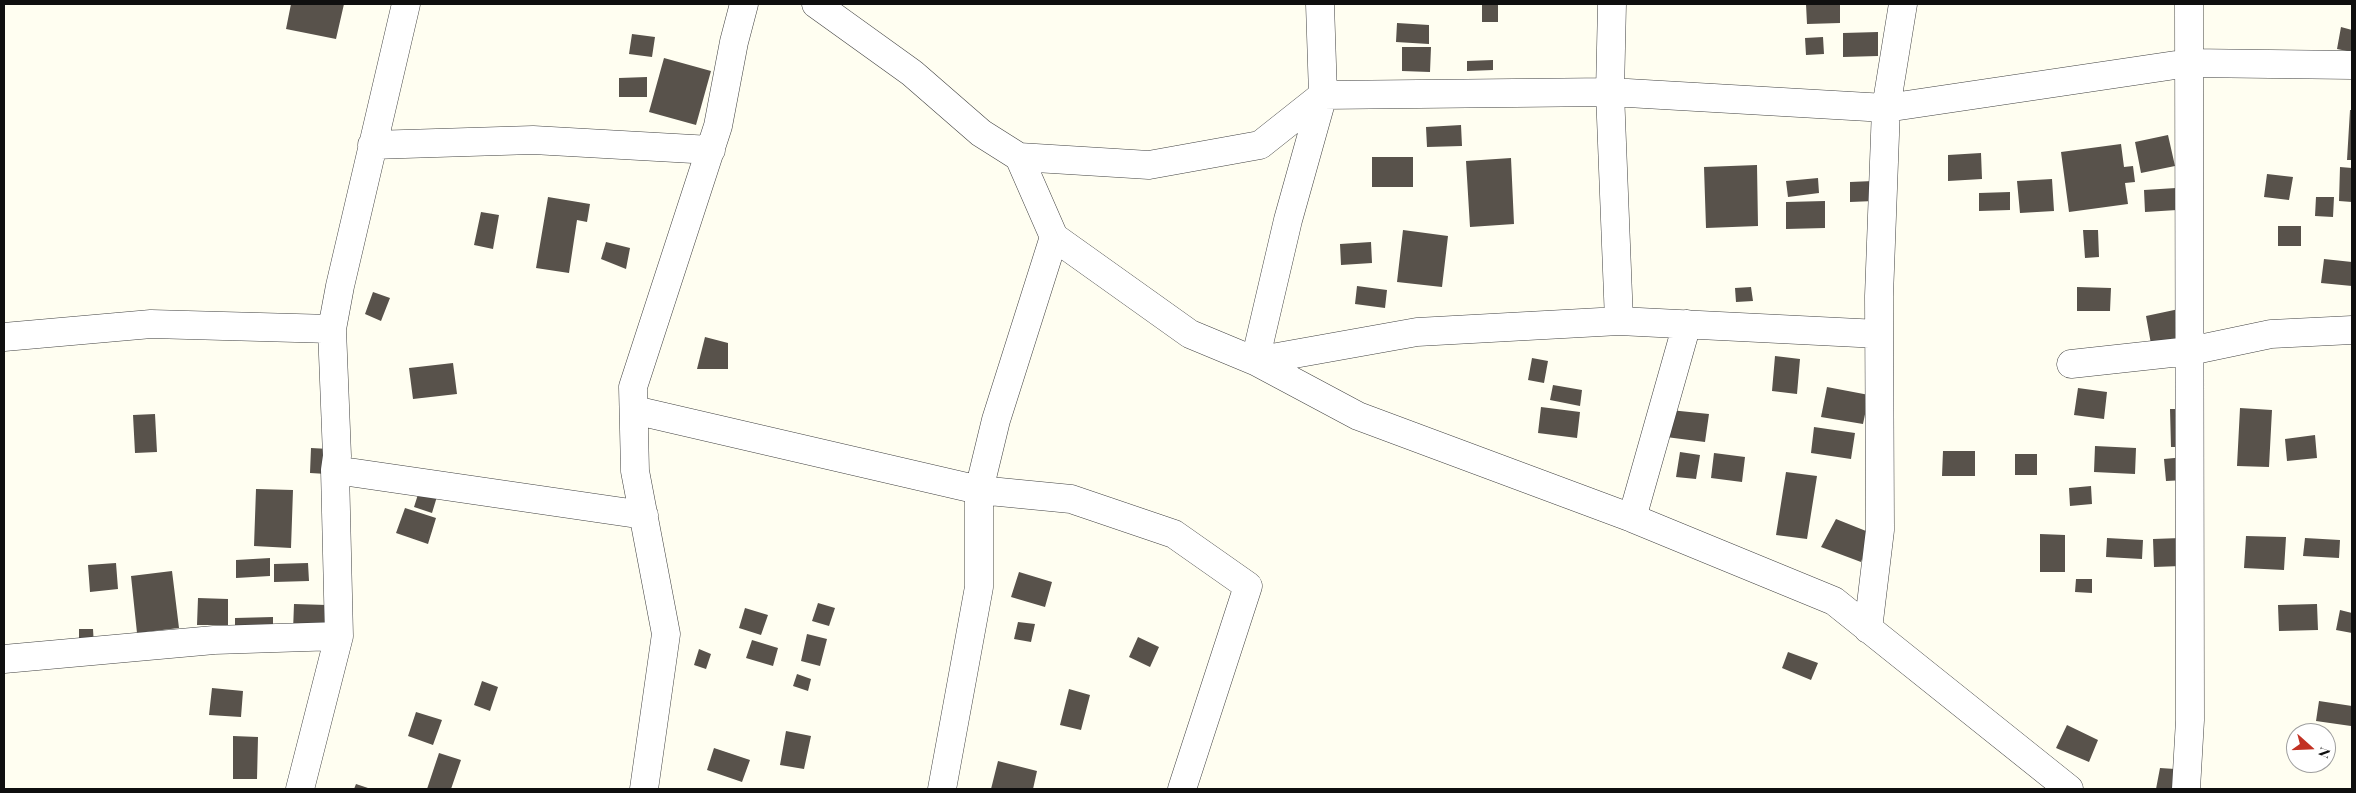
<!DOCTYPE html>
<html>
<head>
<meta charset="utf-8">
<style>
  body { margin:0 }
  #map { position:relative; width:2356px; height:793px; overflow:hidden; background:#fffef1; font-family:"Playfair Display",serif }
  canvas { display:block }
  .frame { position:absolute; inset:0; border:5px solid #0f0f0f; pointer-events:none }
  .north { position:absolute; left:2286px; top:723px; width:50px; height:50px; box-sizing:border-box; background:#fff; border:1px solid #9f9f9f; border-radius:50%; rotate:110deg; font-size:14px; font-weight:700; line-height:20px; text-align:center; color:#0f0f0f }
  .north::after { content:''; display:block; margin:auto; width:18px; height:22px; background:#c23123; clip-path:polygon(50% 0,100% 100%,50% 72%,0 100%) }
</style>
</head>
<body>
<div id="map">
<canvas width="2356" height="793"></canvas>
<div class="frame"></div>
<div class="north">N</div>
</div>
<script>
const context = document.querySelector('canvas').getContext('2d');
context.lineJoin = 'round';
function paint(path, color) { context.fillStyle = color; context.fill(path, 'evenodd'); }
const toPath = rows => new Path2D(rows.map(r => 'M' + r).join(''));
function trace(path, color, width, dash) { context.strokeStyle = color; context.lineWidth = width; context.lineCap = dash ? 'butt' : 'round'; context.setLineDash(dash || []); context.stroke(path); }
const building = toPath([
  [291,4,344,4,336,39,286,29],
  [1482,4,1498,4,1498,22,1482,22],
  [1806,4,1840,4,1840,23,1807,24],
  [1397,23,1429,25,1429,44,1396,42],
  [2341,27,2352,30,2352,52,2337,49],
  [1878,32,1878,56,1843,57,1843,33],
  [632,34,655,37,652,57,629,54],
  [1823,37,1824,54,1806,55,1805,38],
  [1402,47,1431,47,1430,72,1402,71],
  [664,58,711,71,696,125,649,112],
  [1493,60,1493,70,1467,71,1467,61],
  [647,77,647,97,619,97,619,78],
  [2350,110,2352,110,2352,160,2347,160],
  [1461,125,1462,146,1427,147,1426,127],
  [2168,135,2175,166,2141,173,2135,142],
  [2121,144,2124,167,2133,166,2135,182,2125,183,2128,204,2069,212,2061,152],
  [1981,153,1982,179,1948,181,1948,155],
  [1372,157,1413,157,1413,187,1372,187],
  [1511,158,1514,224,1470,227,1466,161],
  [1757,165,1758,226,1706,228,1704,167],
  [2340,167,2352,168,2352,202,2339,201],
  [2267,174,2293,177,2289,200,2264,197],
  [1818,178,1819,193,1788,197,1786,181],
  [2052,179,2054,211,2020,213,2017,181],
  [1873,181,1874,201,1850,202,1850,182],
  [2176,188,2177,210,2145,212,2144,190],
  [2010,192,2010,210,1979,211,1979,193],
  [548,197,590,204,587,222,577,220,569,273,536,268],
  [2316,197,2334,197,2333,217,2315,216],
  [1825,201,1825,228,1786,229,1786,202],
  [481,212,499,215,493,249,474,245],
  [2278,226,2301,226,2301,246,2278,246],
  [1403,230,1448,236,1442,287,1397,282],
  [2083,230,2098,230,2099,257,2085,258],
  [606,242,630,248,626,269,601,259],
  [1371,242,1372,263,1341,265,1340,244],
  [2324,259,2352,262,2352,286,2321,283],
  [1357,286,1387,290,1385,308,1355,304],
  [1751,287,1753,301,1736,302,1735,288],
  [2077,287,2111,288,2110,311,2077,311],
  [373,292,390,298,381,321,365,314],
  [2179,309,2184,337,2151,344,2146,316],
  [705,337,728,343,728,369,697,369],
  [1775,356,1800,359,1797,394,1772,391],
  [1532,358,1548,361,1544,383,1528,380],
  [453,363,457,394,413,399,409,368],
  [1553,385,1582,390,1580,406,1550,400],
  [1827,387,1869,395,1863,424,1821,417],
  [2078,388,2107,392,2104,419,2074,415],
  [1541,407,1580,412,1577,438,1538,433],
  [2240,408,2272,410,2269,467,2237,466],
  [2170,409,2189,409,2190,447,2171,447],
  [1670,410,1709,414,1705,442,1666,437],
  [155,414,157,452,135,453,133,415],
  [1814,427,1855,433,1851,459,1811,453],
  [2315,435,2317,458,2287,461,2285,439],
  [2095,446,2136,448,2135,474,2094,472],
  [311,448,329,449,327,474,310,473],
  [1943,451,1975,451,1975,476,1942,476],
  [1680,452,1700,455,1696,479,1676,477],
  [1714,453,1745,457,1742,482,1711,478],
  [2015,454,2037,454,2037,475,2015,475],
  [2185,457,2186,480,2166,481,2164,459],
  [1786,472,1817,476,1807,539,1776,535],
  [421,485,439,490,432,513,414,507],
  [2091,486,2092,504,2070,506,2069,488],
  [256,489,293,490,291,548,254,546],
  [405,508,436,518,428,544,396,533],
  [1836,519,1871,533,1861,562,1821,547],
  [2040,534,2065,535,2065,572,2040,572],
  [2246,536,2286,537,2284,570,2244,568],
  [2107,538,2143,540,2142,559,2106,557],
  [2181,538,2181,566,2154,567,2153,539],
  [2305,538,2340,540,2339,558,2303,556],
  [270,558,270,576,236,578,236,560],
  [116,563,118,589,90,592,88,565],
  [308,563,309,581,274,582,274,564],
  [172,571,179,628,137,633,131,576],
  [1019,572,1052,582,1045,607,1011,597],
  [2076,579,2092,579,2092,593,2075,592],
  [198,598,228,599,228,625,197,625],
  [818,603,835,608,829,626,812,621],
  [294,604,327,605,327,632,293,631],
  [2317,604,2318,630,2279,631,2278,605],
  [745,608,768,615,761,635,739,628],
  [2340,610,2352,613,2352,633,2336,630],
  [273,617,273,636,235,636,235,618],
  [1018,622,1035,624,1031,642,1014,639],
  [79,629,93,629,94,646,79,646],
  [807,634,827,639,820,666,801,661],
  [1138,637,1159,647,1150,667,1129,657],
  [752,640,778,648,773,666,746,658],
  [699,649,711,654,706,669,694,665],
  [1788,652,1818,663,1811,680,1782,668],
  [797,674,811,679,808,691,793,686],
  [482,681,498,687,490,711,474,705],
  [212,688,243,691,241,717,209,715],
  [1069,689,1090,695,1081,730,1060,725],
  [2319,701,2352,706,2351,726,2316,721],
  [416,712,442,720,433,745,408,736],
  [2067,725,2098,740,2089,762,2056,748],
  [786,731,811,736,804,769,780,765],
  [233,736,258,737,257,779,233,779],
  [714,748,750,760,742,782,707,770],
  [439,753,461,760,451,789,427,789],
  [998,761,1037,771,1033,789,991,789],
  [2160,768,2175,769,2176,789,2156,789],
  [356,784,371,789,354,789]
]);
const minor = toPath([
  [816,4,912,73,981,133,1019,157,1054,237,1190,334,1255,361,1358,416,1632,518,1834,601,2069,789],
  [1320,4,1323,95,1288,220,1255,361,1417,332,1619,321,1879,334],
  [1612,4,1610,92,1619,321],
  [372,145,533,140,711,150],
  [1019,157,1149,165,1260,145,1323,95,1610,92,1886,108,2189,63,2352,65],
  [4,337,151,324,332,329],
  [2071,364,2190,351,2271,334,2352,330],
  [634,410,979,490,1071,499,1174,534,1248,586,1182,789],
  [335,470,644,515],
  [1632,518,1687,324],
  [1868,629,1880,530,1879,296,1886,108,1903,4],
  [4,659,214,640,339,636],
  [300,789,339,636,335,470,337,456,332,329,340,286,406,4],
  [644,789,666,634,635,471,633,387,718,126,734,42,744,4],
  [942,789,979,587,979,490,996,420,1054,237],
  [2186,789,2190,720,2189,4]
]);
paint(building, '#58524b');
trace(minor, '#424242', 29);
trace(minor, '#fff', 28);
</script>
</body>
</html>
